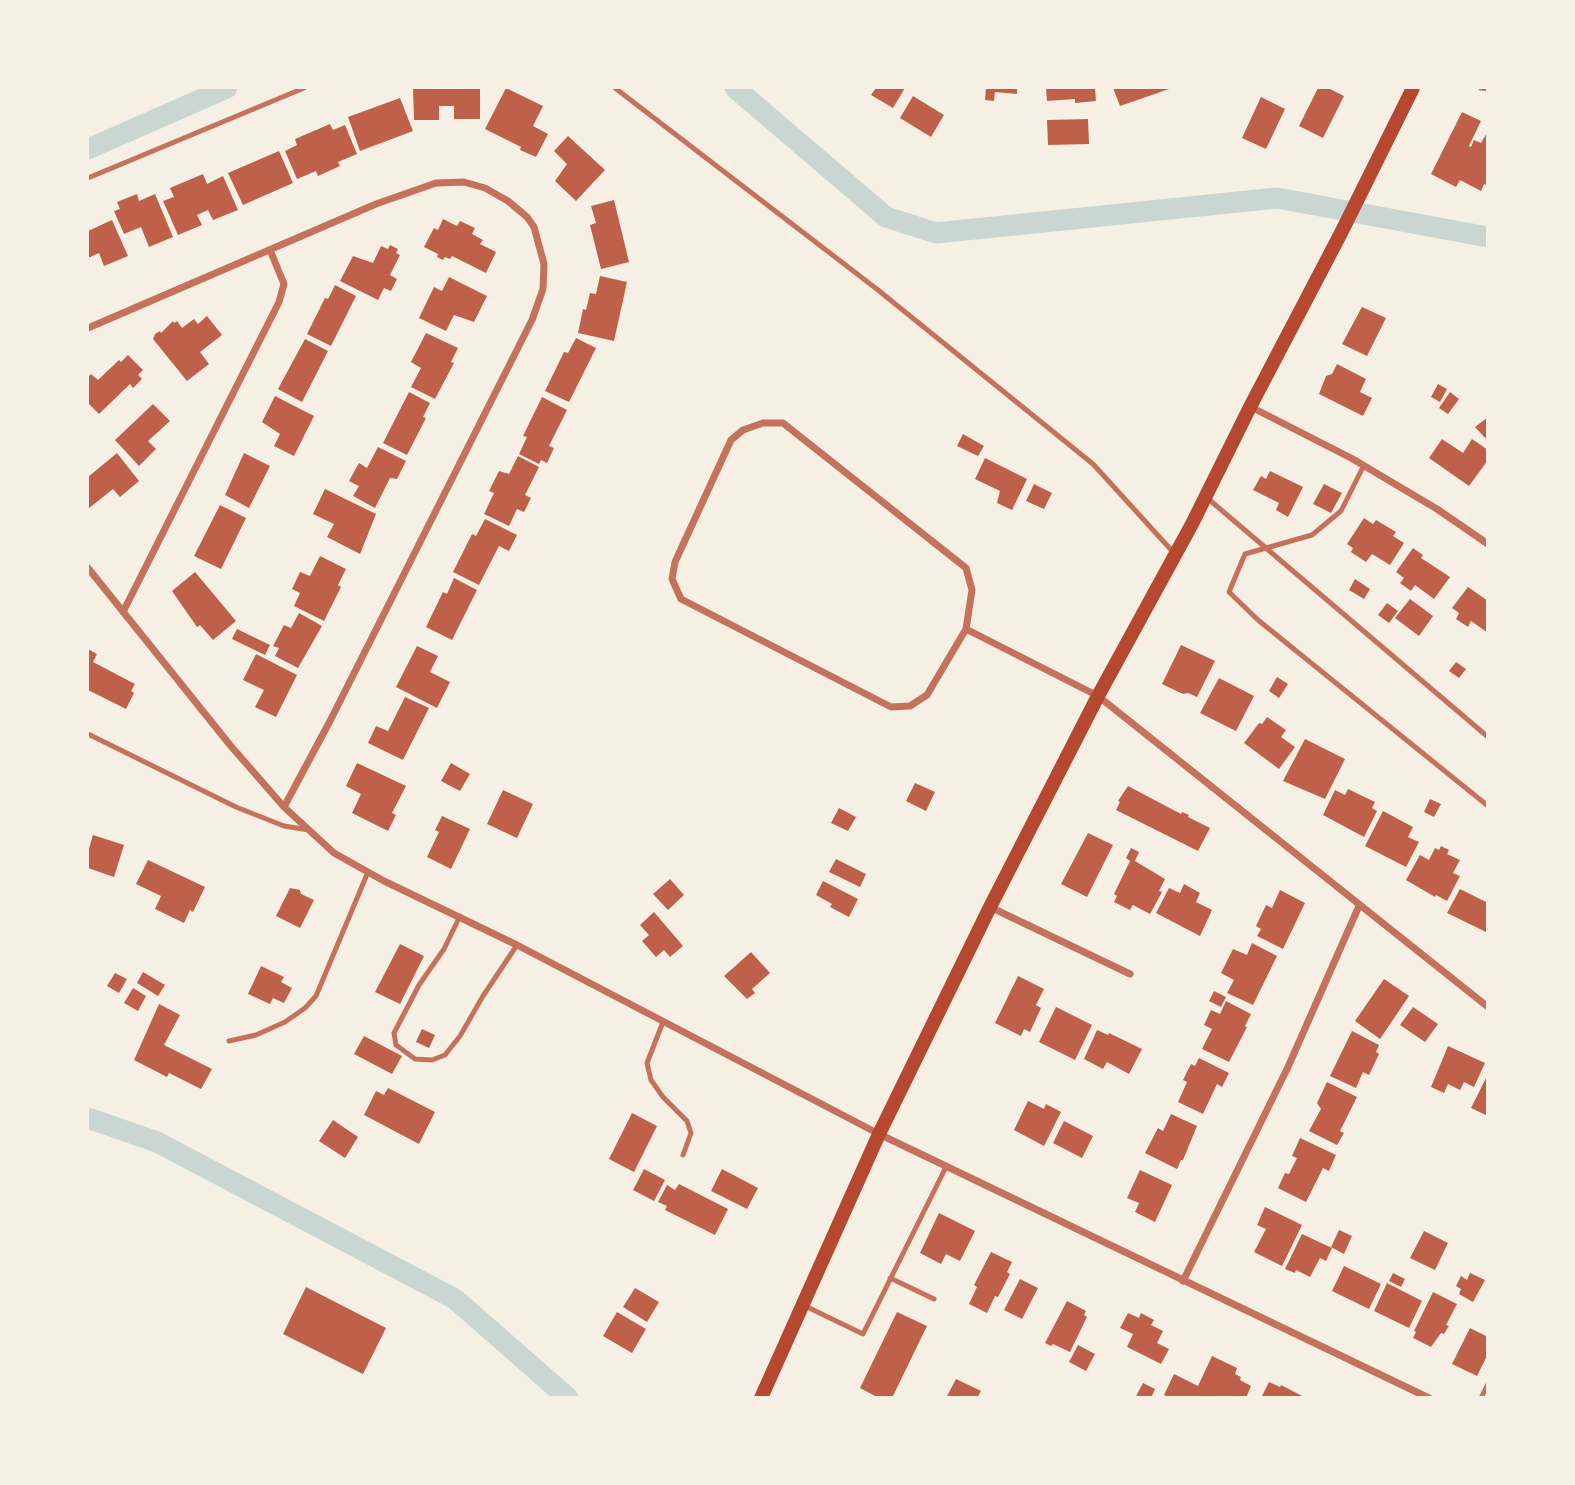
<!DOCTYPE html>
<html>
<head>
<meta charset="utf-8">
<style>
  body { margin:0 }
  #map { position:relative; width:1575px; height:1485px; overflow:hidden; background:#f6efe4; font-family:Montserrat,sans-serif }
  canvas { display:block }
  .frame { position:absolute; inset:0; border:89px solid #f6efe4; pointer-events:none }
</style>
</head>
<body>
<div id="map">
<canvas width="1575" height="1485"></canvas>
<div class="frame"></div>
</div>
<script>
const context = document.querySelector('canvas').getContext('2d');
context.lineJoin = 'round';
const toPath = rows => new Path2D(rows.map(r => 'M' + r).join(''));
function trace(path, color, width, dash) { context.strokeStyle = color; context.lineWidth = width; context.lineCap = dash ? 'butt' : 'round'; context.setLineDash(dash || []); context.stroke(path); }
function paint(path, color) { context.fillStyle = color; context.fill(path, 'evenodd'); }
const canal = toPath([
  [735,88,886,217,936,233,1277,198,1488,237],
  [88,149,227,88],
  [88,1118,157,1142,455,1299,568,1398]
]);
const building = toPath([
  [413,88,480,88,480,119,454,119,454,106,439,106,439,120,414,120],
  [506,88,543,106,533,126,548,134,536,157,520,150,521,147,485,129],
  [876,88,905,88,893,108,871,95],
  [986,88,1017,88,1017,94,995,92,994,101,985,100],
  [1046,88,1095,88,1096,101,1075,103,1075,99,1047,101],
  [1113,88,1172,88,1120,106],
  [1318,88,1328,88,1344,96,1323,138,1299,126],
  [913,96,944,115,931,137,900,118],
  [1261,97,1285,109,1266,149,1242,138],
  [400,98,413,131,360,151,348,117],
  [1462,112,1481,121,1469,146,1471,147,1474,140,1481,143,1488,131,1488,186,1484,184,1481,191,1460,180,1456,187,1431,174],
  [1088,119,1089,144,1048,145,1047,120],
  [330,124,333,130,345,125,357,154,338,162,340,166,318,176,316,171,297,179,285,151,297,145,295,139],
  [568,136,605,170,576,201,555,181,567,164,554,151],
  [279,151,293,183,243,205,228,173],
  [203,174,207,184,223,176,238,210,213,220,208,210,197,215,202,225,178,235,163,201,174,197,170,188],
  [137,194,139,201,155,194,173,237,149,247,141,227,124,234,114,211,120,209,117,202],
  [614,200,629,262,601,269,590,225,596,223,591,206],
  [443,219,457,226,460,221,475,228,472,234,483,240,480,244,496,252,486,273,452,256,450,259,445,257,443,260,437,257,438,254,424,247,434,228,438,230],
  [112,220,128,256,104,266,99,253,88,258,88,231],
  [390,245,398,249,396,253,400,255,390,275,397,279,391,291,384,288,378,300,340,281,353,256,373,263,381,246,388,249],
  [600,276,627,282,614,341,578,333,583,309,586,310,590,293,596,294],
  [449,277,487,296,474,322,454,315,446,331,419,318,434,287,442,291],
  [335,285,356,296,331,346,307,334,325,298,328,299],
  [1362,307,1386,318,1367,356,1342,344],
  [207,316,222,335,200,352,209,364,187,381,153,339,155,334,160,331,161,333,173,321,174,323,177,321,182,328,194,319,198,324],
  [426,333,458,348,451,362,454,363,435,399,411,387,421,368,411,362],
  [576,338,596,348,569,402,545,391,564,352,568,353],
  [305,339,328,351,302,402,278,389],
  [128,355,143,370,138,375,142,379,133,388,130,384,99,414,88,403,88,377,91,374,98,380,119,360,121,362],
  [1337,364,1366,379,1360,392,1372,398,1363,416,1319,394,1326,376,1332,374],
  [1438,384,1447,389,1440,402,1431,397],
  [409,392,430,403,423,417,426,418,407,455,383,443],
  [1450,392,1459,399,1448,414,1439,408],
  [275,396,314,416,294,456,274,446,280,434,262,422],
  [542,397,567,410,549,446,554,448,547,463,541,460,539,464,519,454,527,437,523,436],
  [153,404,170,421,148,441,156,449,139,466,115,440],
  [1488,417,1488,441,1475,427],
  [963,434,984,446,978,456,957,446],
  [1442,439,1463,453,1472,439,1488,450,1488,460,1469,486,1429,458],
  [378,447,406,461,397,479,390,478,375,508,353,496,359,486,349,481,359,463,367,468],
  [117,453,139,481,120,497,113,489,88,509,88,477],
  [244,453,270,466,249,508,225,495],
  [518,456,539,467,525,495,531,498,524,512,517,509,509,526,484,514,494,493,489,491,499,471,509,474],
  [985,458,1027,479,1012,510,997,503,1000,491,975,479],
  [1270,471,1303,487,1288,517,1276,510,1279,503,1253,490,1261,476,1266,479],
  [1034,484,1052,493,1044,509,1026,501],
  [1324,484,1342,493,1331,513,1313,504],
  [325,489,376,514,360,554,327,537,334,524,313,514],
  [220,505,246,518,221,569,194,556],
  [1364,518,1373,524,1376,520,1396,532,1393,536,1404,543,1390,565,1372,554,1366,562,1351,552,1353,548,1347,544],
  [485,519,517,535,509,551,499,546,479,585,453,572,472,534,476,536],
  [1413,548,1423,555,1421,558,1450,577,1434,599,1415,585,1411,591,1400,583,1404,578,1396,572],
  [320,556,346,569,338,585,341,587,324,621,294,606,300,593,292,589,300,572,310,576],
  [195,572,236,621,213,640,200,625,197,627,172,591],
  [454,578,477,590,452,640,426,627,443,592,447,594],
  [1355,579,1370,589,1364,599,1349,590],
  [1468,587,1488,601,1488,633,1471,621,1468,627,1456,619,1459,613,1452,608],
  [1410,599,1433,616,1419,636,1395,618],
  [1387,603,1398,611,1389,623,1378,615],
  [299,613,322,626,298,668,275,656,279,648,273,646,284,625,291,628],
  [237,629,270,645,265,655,232,639],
  [1181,645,1215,661,1197,697,1188,693,1183,694,1162,684],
  [417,646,438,656,430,672,450,682,437,708,396,687],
  [88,649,97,654,93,662,135,684,131,691,134,693,126,709,88,690],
  [256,654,297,675,276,717,255,707,264,690,243,680],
  [1456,662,1466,669,1459,678,1449,671],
  [1277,677,1288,684,1279,698,1269,691],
  [1219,678,1254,696,1236,731,1200,713],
  [405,697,429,708,403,760,368,743,376,726,388,731],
  [1267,717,1286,730,1281,737,1295,747,1279,769,1244,743,1259,723,1262,724],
  [1305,739,1345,759,1325,799,1283,781],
  [357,763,406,786,392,813,396,815,388,831,352,813,361,794,346,786],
  [451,763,470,774,460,791,441,781],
  [915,783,935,792,926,811,906,801],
  [1128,786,1181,814,1182,812,1189,815,1188,817,1210,828,1198,851,1116,810,1120,802,1118,801],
  [1348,789,1375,802,1372,808,1377,811,1364,837,1323,815,1335,790,1345,795],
  [503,790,533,804,517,838,487,824],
  [1430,799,1441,804,1434,817,1424,812],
  [839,808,856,817,848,831,831,823],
  [1383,811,1413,827,1408,837,1419,842,1406,867,1365,846],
  [442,816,470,829,451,869,427,857,439,832,435,830],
  [1088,833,1113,845,1087,897,1061,884],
  [93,835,124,845,114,877,88,868,88,852],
  [1441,846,1449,850,1447,854,1460,860,1453,873,1460,876,1447,901,1436,895,1435,897,1406,880,1420,855,1429,860,1435,848,1439,850],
  [1131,848,1139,852,1135,861,1165,879,1159,891,1162,892,1150,914,1133,905,1130,910,1114,902,1117,896,1114,894,1130,861,1126,858],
  [836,859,866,874,860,887,829,872],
  [148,860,205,887,193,912,190,910,184,923,155,909,161,896,136,884],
  [670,879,684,895,668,910,653,894],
  [823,881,858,899,849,917,830,907,832,904,816,895],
  [1184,884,1200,893,1196,902,1212,910,1200,936,1156,913,1169,888,1180,893],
  [290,888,300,890,301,894,314,900,300,928,276,916],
  [1460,889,1488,903,1488,933,1447,913],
  [1280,890,1305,903,1283,949,1257,936,1261,929,1256,926,1266,905,1272,908],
  [654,912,683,946,670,957,664,950,656,957,642,941,649,935,640,925],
  [1252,943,1277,956,1253,1005,1227,993,1234,980,1221,973,1233,949,1247,955],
  [400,944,424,956,400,1004,375,992],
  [751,952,770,973,752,989,755,993,747,999,724,976],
  [261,966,284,977,281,982,292,988,284,1003,273,998,270,1004,248,994],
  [143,972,165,985,158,996,137,983],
  [115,973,127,979,119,993,107,986],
  [1018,976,1044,989,1036,1005,1041,1008,1030,1032,1024,1029,1021,1036,995,1023],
  [1384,979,1409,996,1380,1039,1355,1021],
  [133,988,146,996,138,1011,124,1003],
  [1214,991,1226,997,1221,1007,1209,1001],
  [1226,1001,1251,1014,1245,1026,1247,1027,1229,1062,1202,1049,1212,1029,1204,1025,1211,1010,1220,1014],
  [159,1004,180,1015,164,1045,212,1069,201,1089,169,1073,167,1077,134,1060],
  [1056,1007,1092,1025,1075,1060,1039,1042],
  [1413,1007,1438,1024,1425,1042,1400,1025],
  [422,1029,435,1035,429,1048,416,1042],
  [1097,1030,1108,1035,1109,1033,1142,1049,1129,1074,1107,1062,1103,1069,1084,1059],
  [1352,1031,1379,1045,1376,1052,1379,1054,1369,1075,1363,1072,1356,1088,1330,1076],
  [364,1036,402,1056,392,1074,354,1054],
  [1448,1046,1485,1063,1474,1087,1464,1082,1460,1090,1448,1084,1444,1093,1431,1087],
  [1199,1058,1229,1073,1222,1087,1217,1084,1203,1114,1178,1102,1187,1082,1183,1080,1191,1064,1195,1066],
  [1488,1074,1488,1116,1471,1108],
  [1327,1082,1357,1097,1340,1131,1344,1133,1337,1145,1309,1131,1321,1109,1317,1103],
  [388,1088,435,1112,419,1144,364,1115,376,1091,384,1095],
  [1028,1101,1044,1109,1046,1104,1061,1112,1044,1146,1014,1130],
  [632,1113,657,1126,634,1172,609,1159],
  [1171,1114,1197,1126,1183,1160,1181,1160,1177,1169,1145,1153,1158,1128,1163,1131],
  [333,1120,358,1137,345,1158,319,1141],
  [1064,1121,1093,1136,1082,1158,1053,1143],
  [1300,1138,1336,1155,1329,1171,1323,1168,1306,1202,1278,1188,1285,1173,1289,1174,1297,1158,1292,1156],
  [644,1169,665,1180,654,1201,633,1190],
  [722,1169,758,1188,747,1209,711,1191],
  [1140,1170,1172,1185,1155,1222,1135,1212,1139,1203,1127,1198],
  [679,1184,728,1209,715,1235,665,1210,667,1206,658,1202,667,1185,675,1190],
  [1265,1207,1302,1225,1282,1266,1254,1252,1266,1229,1257,1225],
  [939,1213,975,1231,960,1261,946,1254,941,1264,920,1253],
  [1339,1230,1352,1236,1344,1254,1331,1247],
  [1424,1231,1448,1243,1435,1270,1410,1258],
  [1302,1234,1332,1248,1326,1261,1320,1258,1310,1277,1296,1270,1295,1273,1285,1269],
  [991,1252,1012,1262,1007,1272,1010,1274,998,1297,995,1296,987,1313,969,1304,977,1287,974,1285],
  [1344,1266,1381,1284,1369,1309,1332,1291],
  [1393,1273,1405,1279,1401,1287,1389,1281],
  [1470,1273,1485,1280,1473,1302,1459,1294,1461,1289,1456,1286,1461,1276,1467,1280],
  [1020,1279,1038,1288,1022,1319,1004,1310],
  [1387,1283,1422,1301,1409,1328,1374,1311],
  [306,1287,386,1328,363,1374,283,1334],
  [635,1288,659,1302,647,1322,623,1307],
  [1433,1292,1457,1304,1446,1325,1449,1326,1444,1334,1441,1333,1431,1347,1413,1338,1416,1332,1414,1331],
  [1067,1301,1086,1311,1084,1315,1087,1317,1070,1352,1053,1344,1051,1346,1045,1343],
  [617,1312,646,1329,632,1353,603,1336],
  [897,1312,927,1326,892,1398,879,1398,860,1388],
  [1128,1313,1139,1318,1141,1313,1154,1320,1151,1325,1163,1331,1157,1343,1169,1349,1161,1364,1127,1347,1133,1334,1120,1328],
  [1470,1328,1488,1337,1488,1354,1477,1376,1452,1364],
  [1078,1345,1095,1354,1086,1371,1069,1362],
  [1212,1356,1237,1368,1235,1374,1241,1377,1240,1380,1251,1386,1246,1398,1170,1398,1164,1395,1174,1374,1198,1386],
  [956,1379,981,1391,977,1398,946,1398],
  [1269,1382,1280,1387,1281,1385,1306,1398,1261,1398],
  [1143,1383,1155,1389,1151,1398,1135,1398]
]);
const service = toPath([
  [615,88,878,290,1093,464,1174,553],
  [1481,88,1488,89],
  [88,178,304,88],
  [1364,465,1341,511,1312,535,1245,554,1229,592,1258,620,1488,806],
  [1206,497,1488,737],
  [88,734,236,807,284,826,309,830],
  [460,916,444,949,419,985,394,1033,396,1045,415,1059,432,1060,445,1055,460,1036,483,996,517,945],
  [663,1022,647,1063,651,1080,663,1097,687,1121,691,1133,683,1155],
  [229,1041,256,1035,285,1022,305,1008,316,996,368,872],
  [890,1278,934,1299],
  [803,1305,863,1334,946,1167],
  [1481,1398,1488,1384]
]);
const minor = toPath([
  [88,328,376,204,436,183,464,182,485,188,508,201,527,217,534,227,544,264,543,289,532,320,330,721,284,807],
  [1251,407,1351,458,1437,509,1488,544],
  [763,423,783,423,966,568,972,590,966,629,927,695,910,706,891,707,681,599,672,579,675,562,731,440,743,430,763,423],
  [88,568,230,745,284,807,334,853,384,881,517,945,879,1134,1429,1398],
  [123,612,279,302,284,284,270,250],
  [966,629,1098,696,1488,1007],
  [990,907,1130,974],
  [1183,1281,1288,1067,1359,906]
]);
const secondary = toPath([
  [761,1398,879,1134,990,907,1098,696,1192,524,1250,407,1341,233,1413,88]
]);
trace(canal, '#c9d6d2', 21);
paint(building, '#bf614a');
trace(service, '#c5725c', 5);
trace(minor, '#c5725c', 7);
trace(secondary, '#b5482f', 14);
</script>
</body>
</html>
